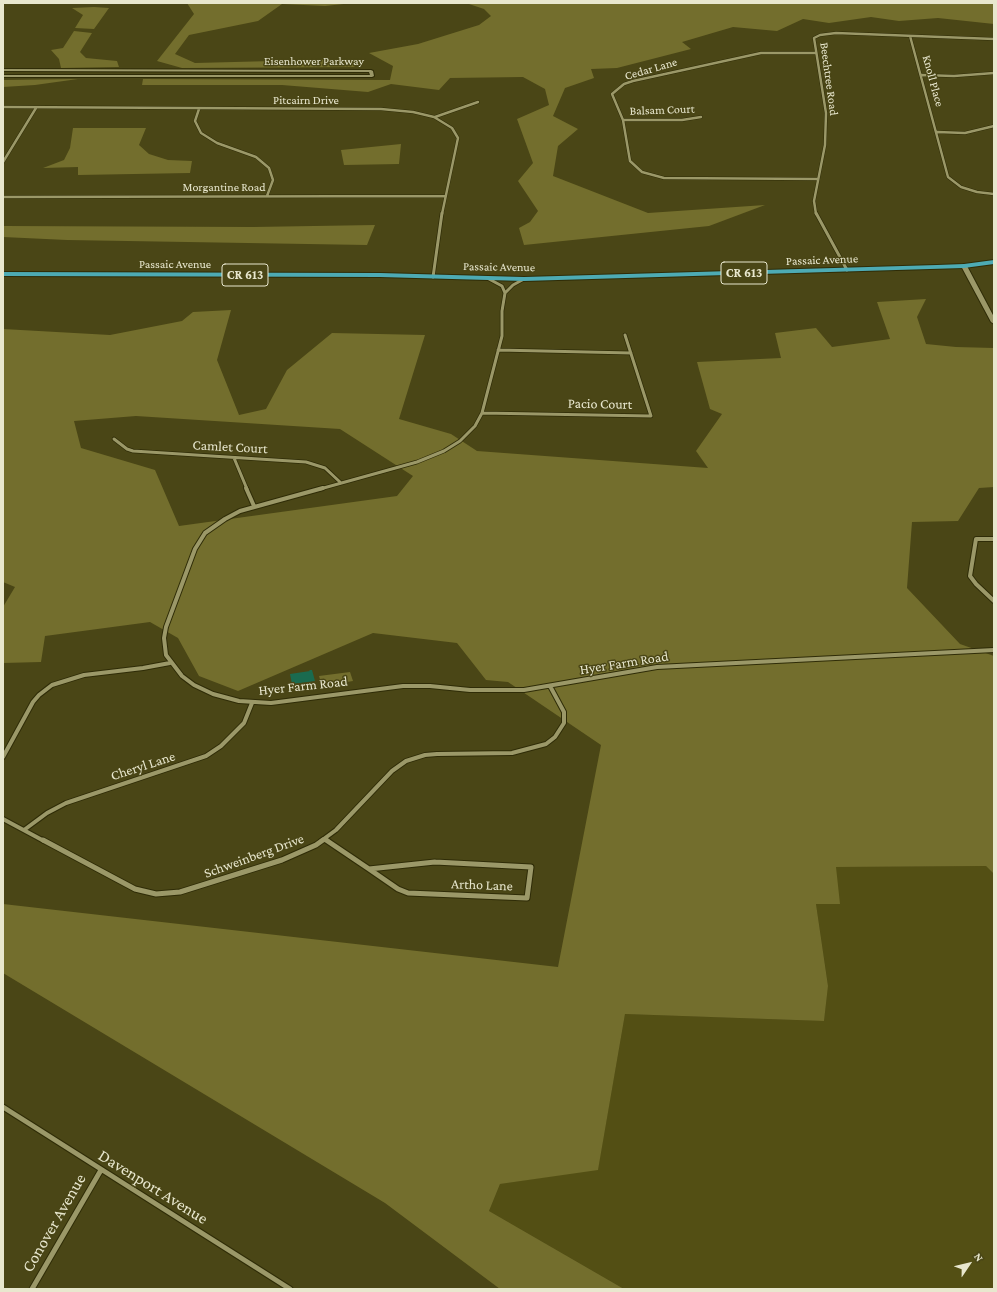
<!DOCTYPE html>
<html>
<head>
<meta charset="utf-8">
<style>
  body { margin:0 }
  #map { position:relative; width:997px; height:1292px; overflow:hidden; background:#4a4616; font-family:"Crimson Pro",serif }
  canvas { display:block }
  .frame { position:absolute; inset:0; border:4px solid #e8e7ce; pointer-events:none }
  .north { position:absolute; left:949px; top:1244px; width:40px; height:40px; -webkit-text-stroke:3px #4a4616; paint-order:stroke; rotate:55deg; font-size:11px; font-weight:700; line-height:16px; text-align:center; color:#e8e7ce }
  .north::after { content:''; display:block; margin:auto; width:14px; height:18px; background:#e8e7ce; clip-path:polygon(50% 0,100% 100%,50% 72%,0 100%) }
</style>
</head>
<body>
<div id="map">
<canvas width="997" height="1292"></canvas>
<div class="frame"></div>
<div class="north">N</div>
</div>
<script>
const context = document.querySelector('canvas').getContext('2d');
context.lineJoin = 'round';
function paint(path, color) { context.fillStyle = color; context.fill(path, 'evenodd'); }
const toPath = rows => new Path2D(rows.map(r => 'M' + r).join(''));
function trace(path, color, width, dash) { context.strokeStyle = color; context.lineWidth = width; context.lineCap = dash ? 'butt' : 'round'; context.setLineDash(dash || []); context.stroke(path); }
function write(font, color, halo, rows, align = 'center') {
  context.font = font + ' "Crimson Pro",serif'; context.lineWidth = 3; context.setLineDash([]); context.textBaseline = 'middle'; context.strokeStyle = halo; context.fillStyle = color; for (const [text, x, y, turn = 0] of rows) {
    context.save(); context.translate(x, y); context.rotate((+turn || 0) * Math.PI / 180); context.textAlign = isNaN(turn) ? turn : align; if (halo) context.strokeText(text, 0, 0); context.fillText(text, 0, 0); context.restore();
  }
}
const built = toPath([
  [986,866,994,874,994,1289,624,1289,489,1211,500,1184,598,1169,625,1014,824,1021,828,985,816,904,836,867]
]);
const green = toPath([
  [187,3,353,3,325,6,282,4,258,21,189,35,175,54,195,63,351,59,355,67,182,68,157,61,194,14],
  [466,3,994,3,994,24,938,18,899,21,871,17,829,23,803,19,777,31,733,27,682,42,691,49,617,68,591,69,594,78,565,88,553,116,578,129,558,146,553,176,648,213,765,205,709,226,524,245,519,228,530,222,538,211,518,181,533,163,517,119,549,105,545,89,523,77,450,78,439,90,391,84,368,92,282,85,142,85,143,79,390,80,393,66,369,53,418,44,479,25,491,16,484,9],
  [94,7,109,8,94,29,75,28,83,15,72,8],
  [74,31,92,33,80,52,86,58,117,61,119,67,61,68,59,59,51,50,63,48],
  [78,79,35,85,3,87,3,80],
  [73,128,146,128,139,145,149,154,168,160,192,161,190,173,78,175,78,167,43,168,64,160,70,148],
  [401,144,399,164,344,165,341,150],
  [375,225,367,245,67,240,3,237,3,226,253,227],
  [926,299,917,317,926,344,956,347,994,348,994,487,979,488,958,521,912,522,907,588,960,644,994,656,994,874,986,866,836,867,840,904,816,904,828,986,824,1021,625,1014,598,1170,500,1184,489,1211,624,1289,500,1289,385,1203,3,973,3,904,558,967,601,745,508,682,486,680,457,643,373,633,238,691,199,676,178,638,150,622,45,636,41,662,3,663,3,607,15,587,3,582,3,329,110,335,182,321,193,312,231,310,217,360,239,415,266,409,287,370,332,333,425,335,399,419,451,434,477,451,708,468,696,451,722,414,710,409,697,362,781,358,775,333,816,328,832,347,890,339,877,302],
  [136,416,340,429,413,476,397,496,179,526,155,470,81,448,74,421],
  [350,672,353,681,322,686,319,676]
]);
const water = toPath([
  [309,670,312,670,315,681,292,684,290,674,310,671]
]);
const minorFar3 = toPath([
  [910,36,948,177,961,187,977,192,994,194],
  [815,53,761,53,633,81,624,84,612,94,623,120,630,161,642,172,664,178,818,179],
  [922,75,954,76,994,73],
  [3,107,381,109,413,112,434,117,452,128,458,138,442,214],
  [199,109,195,121,201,133,217,143,256,157,269,168,273,180,267,196],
  [435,117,478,102],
  [623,120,682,120,701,117],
  [937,132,965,133,994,126],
  [3,162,36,108],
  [3,197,445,196],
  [816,214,814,201,825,145,826,113,814,38,820,35,836,33,994,39]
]);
const minorFar2 = toPath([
  [816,213,847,270],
  [433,277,442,213],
  [489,279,502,286,505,293],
  [498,350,631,353],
  [482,413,651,416,625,335],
  [114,439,127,449,133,451,306,462,325,468,341,483],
  [234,458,247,489],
  [320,489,417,462,444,451,460,441,475,426,482,413,502,336,502,311,505,293,513,285,524,279]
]);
const minorFar1 = toPath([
  [246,488,254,506],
  [323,488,240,511,225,519,205,533,195,549,166,627,164,638,166,655,182,676,194,685,213,694,239,701,271,703,403,686,430,686,470,690,524,690,657,667,994,650],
  [994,539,976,539,970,576,976,584,994,601],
  [3,757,33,702,39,695,52,685,84,675,143,668,170,663],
  [3,819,44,841],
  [24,830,47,813,66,803,206,756,221,746,244,723,252,703],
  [325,839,328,841],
  [321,841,336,830,392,771,406,761,425,755,437,754,512,753,546,744,555,737,564,723,564,712,550,686]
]);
const minor = toPath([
  [43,840,135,889,156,894,180,892,282,860,316,845,323,840],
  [326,840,369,869],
  [435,862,531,867,527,898,408,893,398,889,369,869,435,862],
  [3,1107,290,1289],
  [32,1289,101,1170]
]);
const tertiary = toPath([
  [3,69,371,70,373,71,374,76,372,77,3,77,3,75,370,75,369,72,3,71,3,69],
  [964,264,967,266,994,317,994,324,991,322,961,266,964,264]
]);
const primary = toPath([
  [994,260,994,264,964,268,524,281,380,277,3,276,3,272,380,273,524,277,937,265,964,264,994,260]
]);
const farStreetnames = [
  ["Eisenhower Parkway",314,61],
  ["Cedar Lane",651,69,-16],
  ["Beechtree Road",829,79,82],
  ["Knoll Place",933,81,75],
  ["Pitcairn Drive",306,100],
  ["Balsam Court",662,110,-2],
  ["Morgantine Road",224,187],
  ["Passaic Avenue",822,260,-2],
  ["Passaic Avenue",175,264],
  ["Passaic Avenue",499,267,1]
];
const shields = [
  [744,273,46],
  [245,275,46]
];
const shieldNames = [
  ["CR 613",744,273],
  ["CR 613",245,275]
];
const streetNames = [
  ["Pacio Court",600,404,1],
  ["Camlet Court",230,447,3],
  ["Hyer Farm Road",624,663,-9],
  ["Hyer Farm Road",303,686,-6],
  ["Cheryl Lane",143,766,-18],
  ["Schweinberg Drive",254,856,-20],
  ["Artho Lane",482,885,2]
];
const nearStreetnames = [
  ["Davenport Avenue",153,1187,32],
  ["Conover Avenue",54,1223,-60]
];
paint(built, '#534f14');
paint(green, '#736e2d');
paint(water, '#1a6b4f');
trace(minorFar3, '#2f2c07', 3.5);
trace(minorFar2, '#2f2c07', 4.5);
trace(minorFar1, '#2f2c07', 6);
trace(minor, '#2f2c07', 7);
trace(tertiary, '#2f2c07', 2);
trace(primary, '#2f2c07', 2);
trace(minorFar3, '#9b9868', 2.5);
trace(minorFar2, '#9b9868', 3);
trace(minorFar1, '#9b9868', 4);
trace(minor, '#9b9868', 5);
paint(tertiary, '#9b9868');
paint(primary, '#4dabb4');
write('12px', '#e8e7ce', '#4a4616', farStreetnames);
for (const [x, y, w] of shields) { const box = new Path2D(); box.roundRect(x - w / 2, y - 11, w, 22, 3); context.fillStyle = '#4a4616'; context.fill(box); trace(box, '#e8e7ce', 1); }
write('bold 13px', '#e8e7ce', null, shieldNames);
write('14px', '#e8e7ce', '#4a4616', streetNames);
write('17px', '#e8e7ce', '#4a4616', nearStreetnames);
</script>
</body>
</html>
